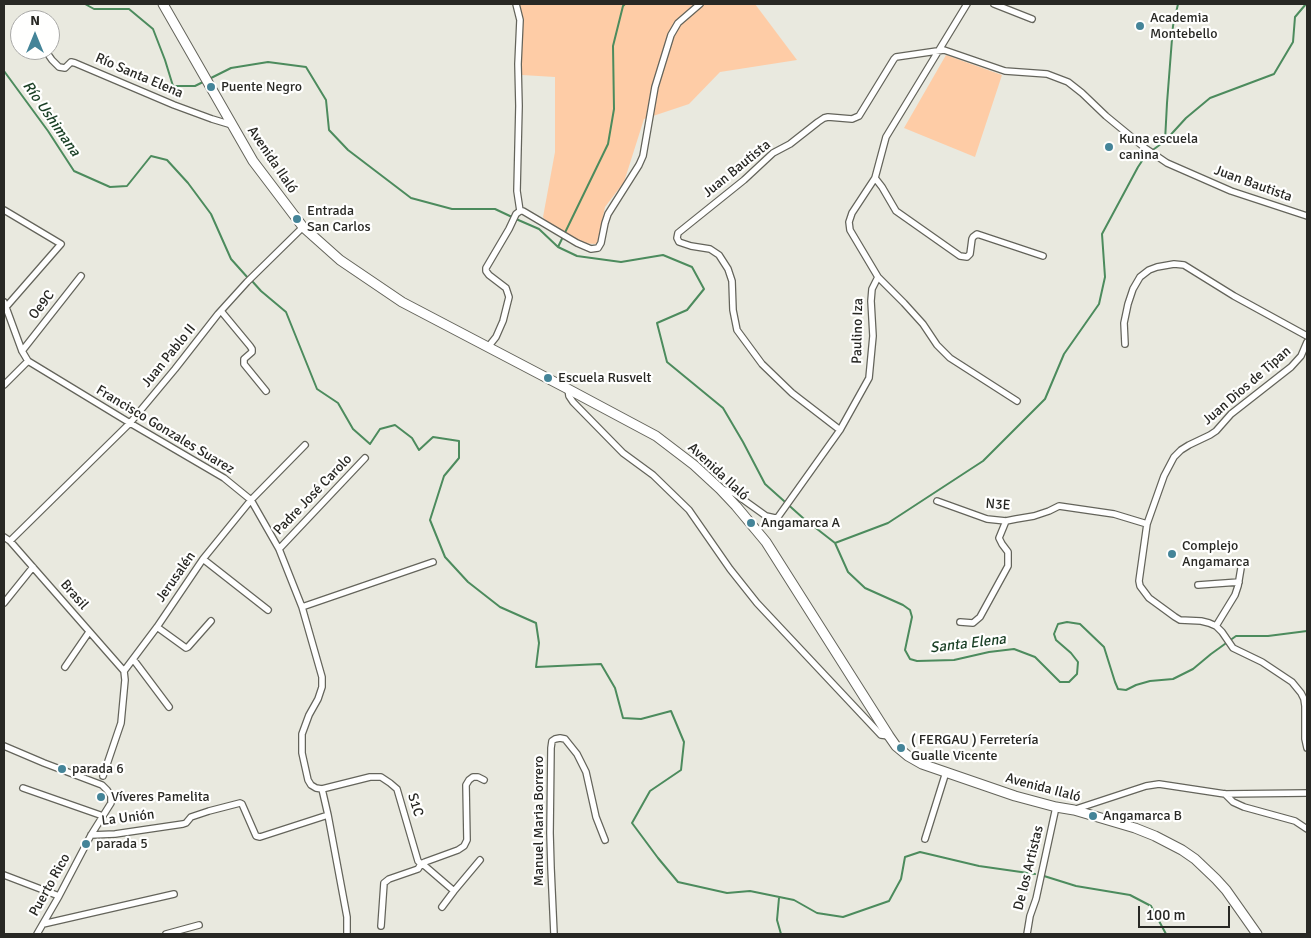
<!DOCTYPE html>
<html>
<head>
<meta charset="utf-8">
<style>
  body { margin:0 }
  #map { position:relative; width:1311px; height:938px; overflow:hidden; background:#e9e9df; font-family:Signika,sans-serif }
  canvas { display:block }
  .frame { position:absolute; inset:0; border:5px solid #282824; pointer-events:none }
  .north { position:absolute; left:10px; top:10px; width:50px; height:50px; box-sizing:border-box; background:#fffffe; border:1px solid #a9a9a7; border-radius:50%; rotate:0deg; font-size:14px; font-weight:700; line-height:20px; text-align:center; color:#282824 }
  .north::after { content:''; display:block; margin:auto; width:18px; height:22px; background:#448498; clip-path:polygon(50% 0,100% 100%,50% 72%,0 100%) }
  .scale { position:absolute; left:1138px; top:906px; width:92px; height:22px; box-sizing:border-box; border:2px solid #282824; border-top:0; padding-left:6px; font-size:15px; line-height:18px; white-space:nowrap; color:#282824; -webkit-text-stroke:4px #fffffe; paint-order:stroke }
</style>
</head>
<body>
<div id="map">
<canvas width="1311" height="938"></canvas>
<div class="frame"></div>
<div class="north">N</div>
<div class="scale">100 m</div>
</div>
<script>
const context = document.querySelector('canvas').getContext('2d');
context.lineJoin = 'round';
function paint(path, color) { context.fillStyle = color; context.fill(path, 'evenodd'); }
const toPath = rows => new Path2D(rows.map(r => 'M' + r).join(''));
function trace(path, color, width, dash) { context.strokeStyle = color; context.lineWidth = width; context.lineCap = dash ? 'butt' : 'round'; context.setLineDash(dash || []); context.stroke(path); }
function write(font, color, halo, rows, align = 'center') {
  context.font = font + ' Signika,sans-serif'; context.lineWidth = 4.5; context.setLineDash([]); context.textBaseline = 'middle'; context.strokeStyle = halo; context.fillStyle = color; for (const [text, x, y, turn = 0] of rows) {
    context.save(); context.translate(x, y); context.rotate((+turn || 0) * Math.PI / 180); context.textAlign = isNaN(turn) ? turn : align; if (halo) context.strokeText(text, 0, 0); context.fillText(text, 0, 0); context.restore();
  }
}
const green = toPath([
  [517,4,755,4,797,60,720,72,689,104,644,119,624,182,605,207,597,244,576,243,555,232,543,217,555,152,555,77,522,75],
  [946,55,1002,75,975,157,904,128]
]);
const stream = toPath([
  [85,4,94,9,129,9,153,29,165,60,173,86,195,86,205,81],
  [4,71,48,131,74,171,110,187,127,186,151,156,167,160,188,183,211,214,231,259,248,278],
  [209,79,231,68,268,62,306,67,326,100,329,130,348,150,411,198,452,209,495,209,512,217],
  [1165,141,1186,118,1210,98,1274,74,1293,42,1295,17,1306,4],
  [516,219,539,229,558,247,577,256,621,262,663,255,692,267,704,289,687,310,657,323,667,362,723,408,743,442,765,484,803,518,835,543,848,572,865,588,903,605,910,610,912,617,905,650,910,659,917,661,954,660,989,652,1014,649,1035,657,1060,682,1069,682,1077,674,1078,662,1071,653,1056,640,1054,634,1058,624,1067,622,1080,624,1104,647,1115,682,1118,689,1126,690,1136,685,1150,681,1173,679,1193,669,1211,654,1236,636,1268,636,1307,631],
  [558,247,608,144,614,109,613,46,623,6,625,4],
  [252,281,261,291,286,312,317,389,338,403,353,429,370,444,380,429,395,425,412,438,419,450,433,437,459,441,459,458,444,476,430,520,445,557,468,582,500,607,536,623,539,643,536,667,601,664,615,688,623,718,641,719,671,711,684,742,681,770,650,791,632,823,658,858,678,882,727,893,750,891,794,900,817,913,843,917,889,901,901,879,905,857,920,852,979,866,1035,874],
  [835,543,888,523,983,461,1045,399,1064,354,1099,304,1105,277,1102,234,1138,167,1146,155,1165,141,1167,103,1173,26,1178,4],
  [1044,876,1076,886,1130,895,1151,906,1166,934],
  [779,898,777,920,781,934]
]);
const minor = toPath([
  [516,4,520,20,518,64,519,106,517,191,520,211],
  [994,4,1032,19],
  [45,50,52,60,59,67,65,68,71,62,75,63,174,105,212,119,232,125],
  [875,178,882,187,896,211,960,256,967,257,970,254,972,239,973,237,977,234,1043,256],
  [4,210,61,244,6,307],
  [878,277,904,303,923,324,937,345,950,358,1017,401],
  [4,302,22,351,28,361,130,423,224,478,251,500,279,549,302,607,322,677,322,687,318,699,309,715,302,734,302,753,308,780,311,785,316,788,322,789,370,777,381,777,390,783,397,789,418,861,421,864,425,866,454,891],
  [221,311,250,346,252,349,252,352,244,359,244,364,266,391],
  [1307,342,1301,356,1291,367,1231,414,1216,431,1210,435,1189,445,1181,450,1174,457,1164,476,1147,524,1139,581,1140,586,1149,598,1175,617,1180,620,1201,621,1209,623,1216,626,1222,632,1233,648,1262,662,1292,682,1301,693,1304,699,1305,706,1305,739,1307,748],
  [1125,344,1124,323,1128,304,1133,289,1140,277,1149,270,1157,267,1174,264,1184,265,1234,296,1307,336],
  [488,347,496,337,503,321,509,297,506,288,489,275,486,271,486,268,509,229,516,214,520,211,523,211,577,243,591,249,598,248,601,243,605,223,608,214,639,165,643,156,655,87,671,35,678,23,700,4],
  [22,351,81,276],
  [4,385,28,361],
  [568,389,569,396,573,402,623,453,653,475,689,510,730,569,757,603,881,735,889,736],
  [840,430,792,393,762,364,737,330,733,310,732,281,728,269,719,255,710,249,691,246,679,242,677,238,678,233,744,180,773,153,790,144,818,122,824,118,828,117,852,119,859,116,894,59,896,57,944,50,1005,71,1047,74,1068,82,1082,93,1106,116,1145,148,1167,163,1231,191,1307,216],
  [721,489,734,493,766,516,775,518,778,517,840,430,869,378,873,336,871,301,872,289,878,277,850,230,849,222,852,213,875,178,886,137,967,4],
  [937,501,987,519,1006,521,1016,519,1034,516,1049,511,1059,506,1114,514,1147,524],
  [4,537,10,541,124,671],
  [10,541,130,423,175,369,218,314,247,282,303,227],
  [279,549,365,458],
  [203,559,268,610],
  [1198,585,1239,582],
  [4,603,33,567],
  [302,607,433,562],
  [960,622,973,623,980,617,1008,566,1008,552,1002,544,999,538,1006,521],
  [1216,626,1235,595,1238,586,1242,562],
  [157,627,186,648,188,647,211,621],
  [133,659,169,707],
  [65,667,89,632],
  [124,671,157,627,203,559,251,500,305,445],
  [4,746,44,763,102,785,107,790,111,796,111,803,91,835,59,896,37,934],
  [103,776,121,723,125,680,124,671],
  [23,788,103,816],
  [1225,794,1233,802,1244,807,1295,821,1307,829],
  [1076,809,1146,786,1159,784,1225,794,1307,793],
  [328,815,347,917,347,934],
  [91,835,115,834,183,824,186,823,191,817,209,811,240,803,242,804,256,836,260,837,328,815,322,789],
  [925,839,946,772],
  [4,875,59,896],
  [442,907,454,891,480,860],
  [43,924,174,894],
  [381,926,384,883,389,879,418,869,421,864,425,862,458,850,464,846,467,840,466,785,469,780,473,777,478,777,484,780],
  [166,934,199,925],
  [554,934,551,868,550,833,551,748,552,741,555,739,560,738,565,739,577,754,586,772,596,817,605,840],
  [1027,934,1030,916,1036,899,1056,807]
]);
const secondary = toPath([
  [163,4,253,161,303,227,340,260,402,302,568,389,656,436,694,465,720,489,736,506,766,542,889,736,896,746,908,756,922,764,1015,796,1056,807,1074,810,1135,828,1155,836,1182,850,1195,859,1216,879,1226,890,1257,934]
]);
const markers = [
  [1140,26,5,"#448498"],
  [211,87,5,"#448498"],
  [1109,147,5,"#448498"],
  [297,219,5,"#448498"],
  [548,378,5,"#448498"],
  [751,523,5,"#448498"],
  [1172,554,5,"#448498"],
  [901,748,5,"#448498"],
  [62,769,5,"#448498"],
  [101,797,5,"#448498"],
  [1093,816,5,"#448498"],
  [86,844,5,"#448498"]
];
const poiNames = [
  ["Academia",1150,18],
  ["Montebello",1150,34],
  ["Puente Negro",221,87],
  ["Kuna escuela",1119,139],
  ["canina",1119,155],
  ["Entrada",307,211],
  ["San Carlos",307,227],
  ["Escuela Rusvelt",558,378],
  ["Angamarca A",761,523],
  ["Complejo",1182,546],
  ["Angamarca",1182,562],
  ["( FERGAU ) Ferretería",911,740],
  ["Gualle Vicente",911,756],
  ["parada 6",72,769],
  ["Víveres Pamelita",111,797],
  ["Angamarca B",1103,816],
  ["parada 5",96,844]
];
const streetNames = [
  ["Río Santa Elena",139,76,23],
  ["Avenida Ilaló",272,160,56],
  ["Juan Bautista",737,169,-39],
  ["Juan Bautista",1253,184,20],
  ["Oe9C",42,305,-52],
  ["Paulino Iza",858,331,-89],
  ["Juan Pablo II",169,356,-51],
  ["Juan Dios de Tipan",1247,386,-41],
  ["Francisco Gonzales Suarez",165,430,31],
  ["Avenida Ilaló",718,472,43],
  ["Padre José Carolo",313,495,-46],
  ["N3E",998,505,4],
  ["Jerusalén",176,577,-55],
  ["Brasil",74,595,49],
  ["Avenida Ilaló",1043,788,15],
  ["S1C",415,805,73],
  ["La Unión",128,818,-7],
  ["Manuel Maria Borrero",539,821,-90],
  ["De los Artistas",1029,868,-76],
  ["Puerto Rico",50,885,-61]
];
const waterNames = [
  ["Río Ushimana",51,119,55],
  ["Santa Elena",968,644,-7]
];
paint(green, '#fecca6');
trace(stream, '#4c8b5d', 2);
trace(minor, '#64645b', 8);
trace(secondary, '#64645b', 11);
trace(minor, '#fff', 5.5);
trace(secondary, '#fff', 9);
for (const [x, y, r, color] of markers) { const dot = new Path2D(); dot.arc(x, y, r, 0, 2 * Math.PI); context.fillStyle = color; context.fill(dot); trace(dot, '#fffffe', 2); }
write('14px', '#282824', '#fffffe', poiNames, 'left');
write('14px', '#282824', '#fffffe', streetNames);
write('italic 15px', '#193f25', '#fffffe', waterNames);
</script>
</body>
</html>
